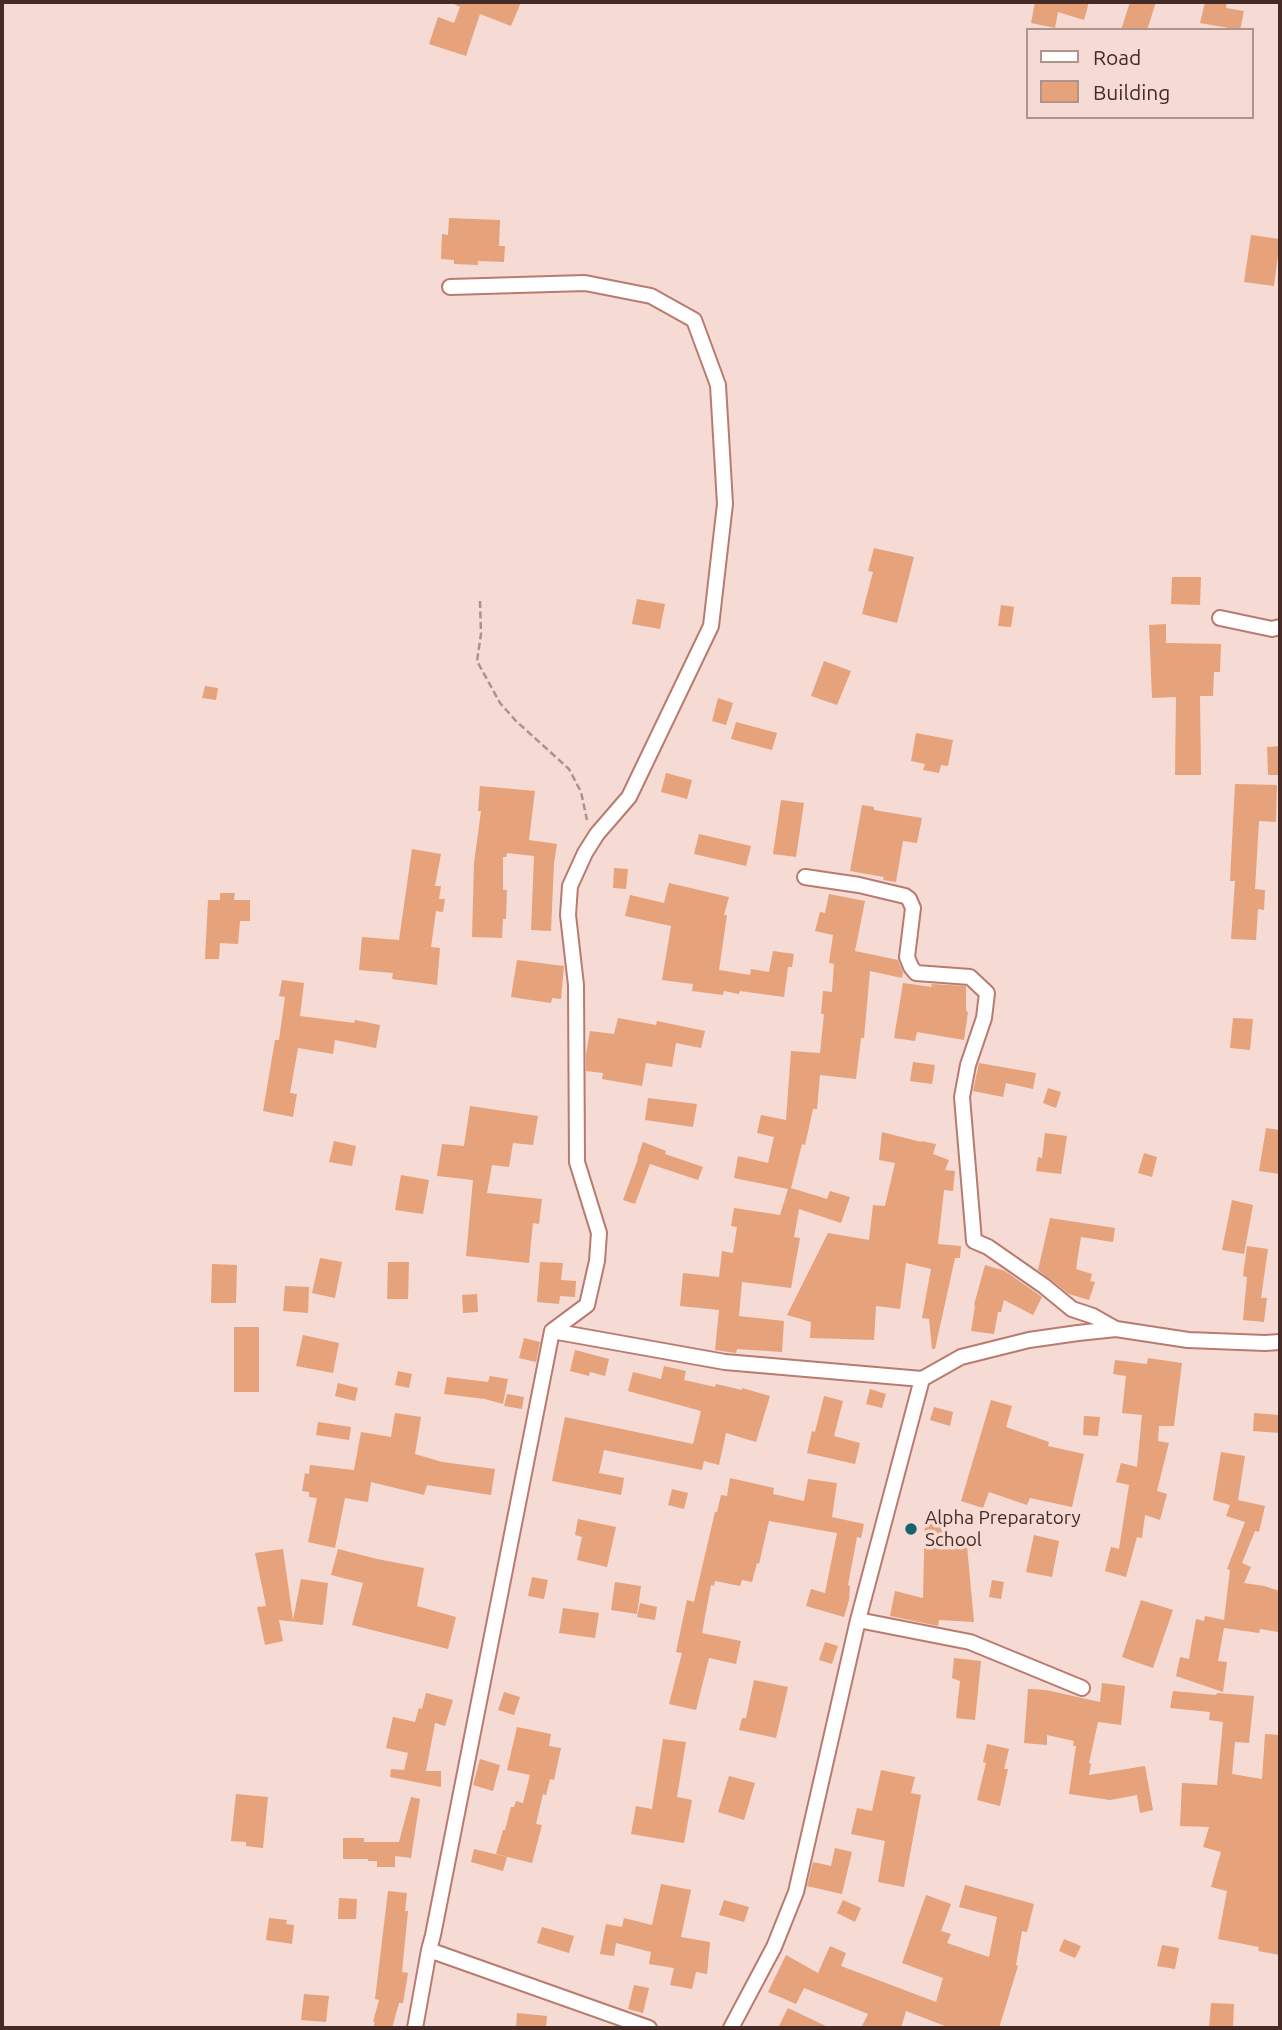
<!DOCTYPE html>
<html>
<head>
<meta charset="utf-8">
<style>
  body { margin:0 }
  #map { position:relative; width:1282px; height:2030px; overflow:hidden; background:#f6dad4; font-family:Ubuntu,sans-serif }
  canvas { display:block }
  .frame { position:absolute; inset:0; border:4px solid #452b26; pointer-events:none }
  .legend { position:absolute; left:1026px; top:28px; width:228px; height:91px; box-sizing:border-box; background:#f6dad4; border:2px solid #af948e; margin:0; padding:9px 12px; list-style:none; font-size:21px; color:#452b26 }
  .legend li { display:flex; align-items:center; gap:14px; height:35px }
  .legend b { width:35px; border:2px solid #af948e }
</style>
</head>
<body>
<div id="map">
<canvas width="1282" height="2030"></canvas>
<div class="frame"></div>
<ul class="legend">
<li><b style="height:9px;background:#fff"></b>Road</li>
<li><b style="height:19px;background:#e5a27b"></b>Building</li>
</ul>
</div>
<script>
const context = document.querySelector('canvas').getContext('2d');
context.lineJoin = 'round';
function paint(path, color) { context.fillStyle = color; context.fill(path, 'evenodd'); }
const toPath = rows => new Path2D(rows.map(r => 'M' + r).join(''));
function trace(path, color, width, dash) { context.strokeStyle = color; context.lineWidth = width; context.lineCap = dash ? 'butt' : 'round'; context.setLineDash(dash || []); context.stroke(path); }
function write(font, color, halo, rows, align = 'center') {
  context.font = font + ' Ubuntu,sans-serif'; context.lineWidth = 7; context.setLineDash([]); context.textBaseline = 'middle'; context.strokeStyle = halo; context.fillStyle = color; for (const [text, x, y, turn = 0] of rows) {
    context.save(); context.translate(x, y); context.rotate((+turn || 0) * Math.PI / 180); context.textAlign = isNaN(turn) ? turn : align; if (halo) context.strokeText(text, 0, 0); context.fillText(text, 0, 0); context.restore();
  }
}
const building = toPath([
  [450,2,521,2,511,26,480,14,466,56,429,44,438,17,454,23,460,7],
  [1035,2,1089,2,1084,20,1058,12,1055,28,1031,23],
  [1130,2,1156,2,1147,30,1121,30],
  [1205,2,1227,2,1226,8,1244,11,1240,30,1200,23],
  [449,218,500,220,499,246,505,246,504,262,478,261,478,265,454,264,454,260,441,259,442,234,448,235],
  [1251,235,1280,239,1274,286,1244,282],
  [874,548,914,557,897,623,862,614,873,572,868,571],
  [1172,577,1201,577,1200,605,1171,604],
  [637,599,665,604,660,629,632,624],
  [1001,605,1014,607,1011,627,998,626],
  [1166,624,1166,643,1221,644,1220,672,1214,672,1213,696,1200,696,1201,775,1175,775,1176,697,1152,698,1149,625],
  [824,661,851,671,837,705,811,696],
  [205,686,218,688,216,700,202,698],
  [718,698,733,703,726,725,712,721],
  [736,722,777,733,772,750,731,739],
  [916,733,953,740,948,766,941,765,939,773,923,770,925,764,911,761],
  [1280,746,1280,775,1268,775,1267,747],
  [666,773,692,780,687,799,661,792],
  [1235,784,1277,785,1276,822,1259,821,1255,889,1265,890,1264,910,1258,909,1256,940,1231,939,1235,881,1230,881],
  [480,786,535,791,529,840,557,844,554,863,551,931,531,930,534,856,507,853,506,857,503,857,503,890,507,890,506,919,503,919,502,938,472,937,474,863,481,811,478,811],
  [781,800,804,803,796,857,773,854],
  [862,805,874,807,874,810,922,818,917,843,903,841,896,882,883,880,884,877,850,871],
  [699,834,751,846,746,866,694,854],
  [412,849,441,854,435,886,441,886,439,899,445,899,443,912,436,911,431,947,440,948,437,985,392,979,393,973,359,970,362,937,399,940],
  [614,868,628,869,626,889,613,888],
  [669,883,729,897,724,915,727,915,719,970,750,975,751,969,769,972,773,951,794,954,792,967,788,967,784,997,740,991,739,994,724,991,723,995,692,991,693,984,662,980,671,926,625,916,630,895,664,903],
  [220,893,235,893,234,900,250,900,250,921,240,921,238,944,220,943,219,959,205,959,208,900,220,900],
  [829,894,865,901,855,951,898,960,903,972,902,978,870,971,864,1038,861,1038,856,1079,820,1075,817,1109,813,1109,805,1145,802,1144,791,1188,827,1199,830,1191,850,1197,841,1223,799,1209,794,1237,800,1238,791,1288,742,1282,739,1316,784,1321,782,1352,737,1349,736,1353,715,1350,719,1310,680,1306,683,1273,719,1277,722,1251,733,1253,737,1227,731,1226,734,1208,780,1215,788,1189,734,1178,738,1156,768,1163,774,1137,757,1133,761,1115,786,1120,791,1051,820,1053,824,1014,821,1014,823,991,832,992,834,964,829,963,833,935,815,931,820,912,825,913],
  [517,960,564,966,561,999,552,998,551,1003,511,997],
  [282,980,304,983,300,1016,354,1023,355,1020,380,1025,376,1048,335,1040,333,1054,298,1048,290,1093,297,1094,293,1117,263,1111,275,1040,279,1040,285,997,279,996],
  [903,983,932,987,931,984,966,986,966,1011,968,1012,964,1040,917,1032,915,1041,894,1038],
  [618,1018,656,1025,657,1021,705,1031,701,1048,676,1043,672,1067,646,1063,642,1086,602,1079,603,1073,586,1071,586,1054,590,1031,614,1034],
  [1233,1018,1253,1019,1250,1050,1230,1048],
  [913,1062,935,1065,932,1084,910,1081],
  [979,1063,1036,1073,1033,1089,1006,1083,1003,1097,973,1091],
  [1048,1088,1061,1092,1056,1108,1043,1103],
  [648,1098,697,1104,693,1127,645,1120],
  [470,1106,538,1116,533,1145,513,1143,509,1167,492,1165,487,1193,542,1199,539,1224,533,1223,529,1263,466,1256,473,1180,437,1176,442,1144,464,1146],
  [1266,1128,1280,1130,1280,1174,1259,1171],
  [882,1132,921,1142,921,1141,936,1144,933,1154,949,1160,945,1170,955,1171,953,1191,944,1190,938,1244,961,1246,960,1258,955,1258,935,1349,932,1349,929,1319,922,1318,931,1269,906,1263,900,1309,876,1306,874,1340,810,1338,811,1322,787,1315,828,1233,869,1240,873,1205,885,1206,895,1163,879,1160],
  [1045,1133,1067,1136,1061,1174,1036,1171,1038,1157,1042,1158],
  [334,1141,356,1146,352,1166,329,1162],
  [643,1142,666,1151,665,1154,703,1167,698,1180,650,1164,635,1204,623,1200,638,1159,637,1159],
  [1144,1153,1157,1157,1152,1177,1138,1173],
  [401,1175,429,1180,423,1214,395,1210],
  [1232,1200,1253,1205,1244,1254,1222,1250],
  [1050,1218,1115,1228,1113,1242,1081,1237,1076,1269,1092,1274,1090,1281,1095,1282,1089,1300,1069,1294,1038,1270],
  [1247,1246,1268,1249,1261,1298,1267,1298,1264,1322,1243,1320,1247,1277,1243,1276],
  [320,1258,342,1262,335,1298,312,1293],
  [388,1262,409,1262,408,1299,387,1299],
  [540,1262,563,1263,561,1280,576,1281,575,1297,560,1296,559,1304,537,1302],
  [212,1264,237,1265,236,1303,211,1303],
  [985,1265,1005,1271,1042,1297,1033,1315,1004,1300,1001,1312,998,1312,994,1334,971,1331,975,1306,974,1305],
  [285,1286,309,1287,308,1313,283,1311],
  [477,1294,478,1312,463,1313,462,1295],
  [234,1327,259,1327,259,1392,234,1392],
  [303,1335,339,1343,333,1373,296,1366],
  [524,1338,540,1342,536,1362,519,1358],
  [575,1350,609,1359,605,1376,590,1372,589,1376,570,1371],
  [1148,1358,1182,1363,1174,1426,1159,1426,1158,1441,1169,1443,1157,1491,1167,1494,1160,1520,1145,1515,1142,1538,1137,1537,1126,1577,1105,1571,1111,1547,1119,1549,1129,1485,1116,1482,1121,1463,1137,1467,1142,1415,1122,1413,1126,1376,1113,1374,1115,1360,1147,1364],
  [664,1366,686,1371,684,1380,715,1387,716,1384,742,1390,742,1388,770,1396,756,1442,726,1433,719,1465,704,1461,702,1470,604,1450,599,1473,624,1478,621,1495,552,1481,565,1417,693,1444,701,1411,628,1391,633,1372,661,1379],
  [398,1371,412,1374,409,1388,395,1385],
  [490,1376,508,1379,503,1404,485,1399,444,1394,447,1377,488,1382],
  [338,1383,358,1388,355,1401,335,1396],
  [870,1389,886,1394,882,1408,866,1404],
  [507,1394,524,1397,522,1409,504,1406],
  [824,1396,843,1401,834,1436,860,1443,855,1464,807,1453,812,1431,815,1432],
  [991,1400,1012,1406,1006,1427,1049,1442,1048,1446,1084,1454,1072,1507,1030,1498,1027,1505,989,1492,983,1508,961,1501],
  [934,1407,953,1412,950,1426,930,1420],
  [395,1413,421,1417,415,1454,442,1462,495,1469,491,1495,427,1485,424,1495,371,1482,368,1502,345,1498,335,1548,308,1542,317,1498,309,1497,309,1492,302,1491,305,1473,309,1474,310,1465,354,1470,361,1432,391,1437],
  [1254,1413,1280,1415,1280,1433,1253,1431],
  [1084,1416,1100,1417,1098,1436,1083,1435],
  [318,1422,351,1427,349,1440,316,1435],
  [1221,1452,1245,1456,1238,1500,1265,1506,1259,1532,1255,1531,1242,1563,1251,1567,1244,1583,1264,1586,1280,1591,1278,1632,1260,1629,1259,1633,1224,1628,1218,1661,1227,1662,1223,1692,1176,1676,1180,1657,1189,1659,1196,1619,1204,1621,1205,1616,1224,1620,1230,1570,1227,1569,1245,1522,1226,1516,1230,1505,1213,1500],
  [730,1478,774,1488,773,1494,804,1501,808,1479,837,1483,832,1517,864,1524,861,1538,857,1537,848,1585,850,1586,849,1600,844,1617,806,1606,811,1589,825,1593,837,1533,769,1521,759,1564,757,1563,752,1582,742,1580,740,1586,715,1581,714,1586,711,1585,702,1633,741,1641,736,1664,709,1658,696,1710,669,1704,682,1653,676,1652,687,1600,694,1602,715,1512,717,1512,721,1495,727,1496],
  [672,1489,688,1493,684,1509,668,1505],
  [925,1513,947,1514,947,1537,966,1535,974,1622,939,1620,938,1626,890,1616,895,1591,923,1598],
  [578,1519,616,1527,607,1567,577,1560,582,1537,575,1535],
  [1034,1535,1059,1541,1052,1577,1026,1572],
  [283,1549,293,1620,301,1579,328,1583,323,1625,279,1620,283,1641,265,1645,257,1607,266,1606,255,1553],
  [338,1549,377,1559,424,1568,417,1606,456,1617,448,1649,352,1625,363,1583,331,1575],
  [532,1577,548,1580,544,1599,528,1596],
  [992,1580,1004,1582,1001,1599,989,1597],
  [615,1582,641,1586,637,1614,611,1610],
  [1141,1600,1173,1610,1153,1668,1122,1657],
  [640,1603,657,1607,655,1620,637,1617],
  [563,1608,599,1613,595,1638,559,1633],
  [825,1642,838,1646,832,1664,819,1660],
  [954,1658,981,1661,975,1720,956,1718,960,1681,952,1678],
  [754,1680,788,1687,776,1738,739,1730,742,1718,746,1718],
  [1102,1683,1125,1686,1121,1725,1098,1722,1089,1763,1091,1764,1089,1775,1145,1766,1153,1810,1140,1813,1137,1795,1110,1800,1069,1794,1076,1746,1073,1746,1074,1741,1047,1735,1047,1745,1024,1743,1028,1689,1046,1690,1100,1702],
  [1173,1691,1216,1695,1217,1693,1254,1696,1249,1743,1235,1742,1232,1774,1262,1779,1265,1734,1280,1735,1280,1955,1258,1951,1259,1947,1218,1939,1227,1891,1211,1887,1221,1852,1203,1847,1209,1827,1180,1826,1182,1783,1217,1785,1223,1722,1209,1720,1210,1712,1170,1708],
  [504,1692,520,1697,514,1715,498,1710],
  [426,1693,453,1700,445,1726,435,1723,426,1771,441,1771,441,1787,390,1777,391,1769,404,1770,408,1753,386,1748,393,1717,415,1722,419,1708,422,1709],
  [517,1727,551,1734,549,1746,561,1748,554,1780,550,1779,546,1795,543,1794,536,1824,542,1825,532,1863,496,1854,503,1830,505,1830,511,1807,514,1807,516,1801,523,1803,530,1775,507,1770],
  [663,1739,686,1742,677,1797,692,1800,684,1843,631,1834,636,1806,652,1809],
  [987,1744,1009,1749,1004,1769,1008,1769,1000,1806,977,1800,986,1763,983,1762],
  [480,1759,500,1765,493,1791,473,1785],
  [881,1770,915,1777,911,1793,921,1795,904,1887,878,1882,885,1841,851,1834,857,1808,872,1811],
  [729,1776,755,1783,744,1820,718,1812],
  [236,1794,268,1797,263,1848,246,1846,246,1842,231,1841],
  [411,1797,420,1799,411,1858,395,1856,395,1867,377,1867,377,1861,368,1861,368,1859,343,1859,343,1838,364,1838,364,1842,399,1842],
  [835,1848,852,1852,842,1894,807,1886,813,1862,831,1866],
  [474,1849,507,1857,503,1871,471,1862],
  [661,1884,691,1890,681,1937,710,1942,707,1974,696,1972,692,1989,670,1985,674,1968,649,1964,651,1952,616,1943,614,1956,600,1954,606,1924,622,1927,624,1918,652,1925],
  [965,1885,1034,1904,1027,1932,1022,1931,1016,1965,1018,1966,999,2028,950,2028,906,2011,901,2028,861,2028,868,2014,804,1988,796,2004,768,1992,786,1955,818,1973,830,1946,846,1953,841,1966,936,2002,943,1978,902,1963,926,1895,951,1904,941,1931,951,1934,947,1943,989,1957,997,1917,959,1907],
  [388,1891,407,1893,405,1911,408,1911,402,1972,408,1973,403,2003,399,2003,392,2028,373,2028,375,2022,373,2022,379,2000,375,1999],
  [339,1898,357,1899,356,1919,338,1919],
  [724,1900,749,1907,744,1922,719,1915],
  [843,1900,861,1908,855,1922,837,1913],
  [269,1918,287,1920,286,1924,294,1925,292,1944,266,1940],
  [542,1927,574,1936,569,1953,537,1943],
  [1064,1939,1081,1946,1075,1958,1059,1951],
  [1162,1945,1179,1948,1175,1969,1157,1966],
  [634,1985,649,1988,643,2013,628,2009],
  [304,1994,329,1996,326,2022,301,2020],
  [1211,2003,1234,2004,1233,2028,1209,2028],
  [788,2008,830,2028,778,2028],
  [517,2013,547,2016,546,2028,516,2028]
]);
const path = toPath([
  [480,601,481,634,477,661,500,703,516,721,569,769,581,792,587,820]
]);
const street = toPath([
  [450,287,585,283,651,296,694,320,718,385,725,504,711,626,629,797,597,834,585,853,570,886,568,915,576,985,577,1162,599,1233,597,1261,587,1305,552,1331],
  [1220,618,1272,629,1280,627],
  [805,877,859,885,905,896,909,899,913,908,907,957,911,967,916,973,970,977,987,993,984,1018,968,1065,962,1097,974,1241,988,1247,1044,1286,1072,1309,1093,1316,1116,1329],
  [858,1620,970,1642,1082,1688],
  [415,2028,429,1950],
  [649,2028,429,1950,433,1935,552,1331,725,1362,922,1379,961,1357,1029,1340,1078,1333,1116,1329,1188,1340,1265,1343,1280,1342],
  [731,2028,774,1947,796,1892,858,1620,922,1379]
]);
const markers = [
  [911,1529,7,"#17626e"]
];
const poiNames = [
  ["Alpha Preparatory",925,1518],
  ["School",925,1540]
];
paint(building, '#e5a27b');
trace(street, '#ba7b6f', 18);
trace(path, '#ad928c', 2.5, [7, 3.5]);
trace(street, '#fff', 14);
for (const [x, y, r, color] of markers) { const dot = new Path2D(); dot.arc(x, y, r, 0, 2 * Math.PI); context.fillStyle = color; context.fill(dot); trace(dot, '#f6dad4', 2.5); }
write('19px', '#452b26', '#f6dad4', poiNames, 'left');
</script>
</body>
</html>
